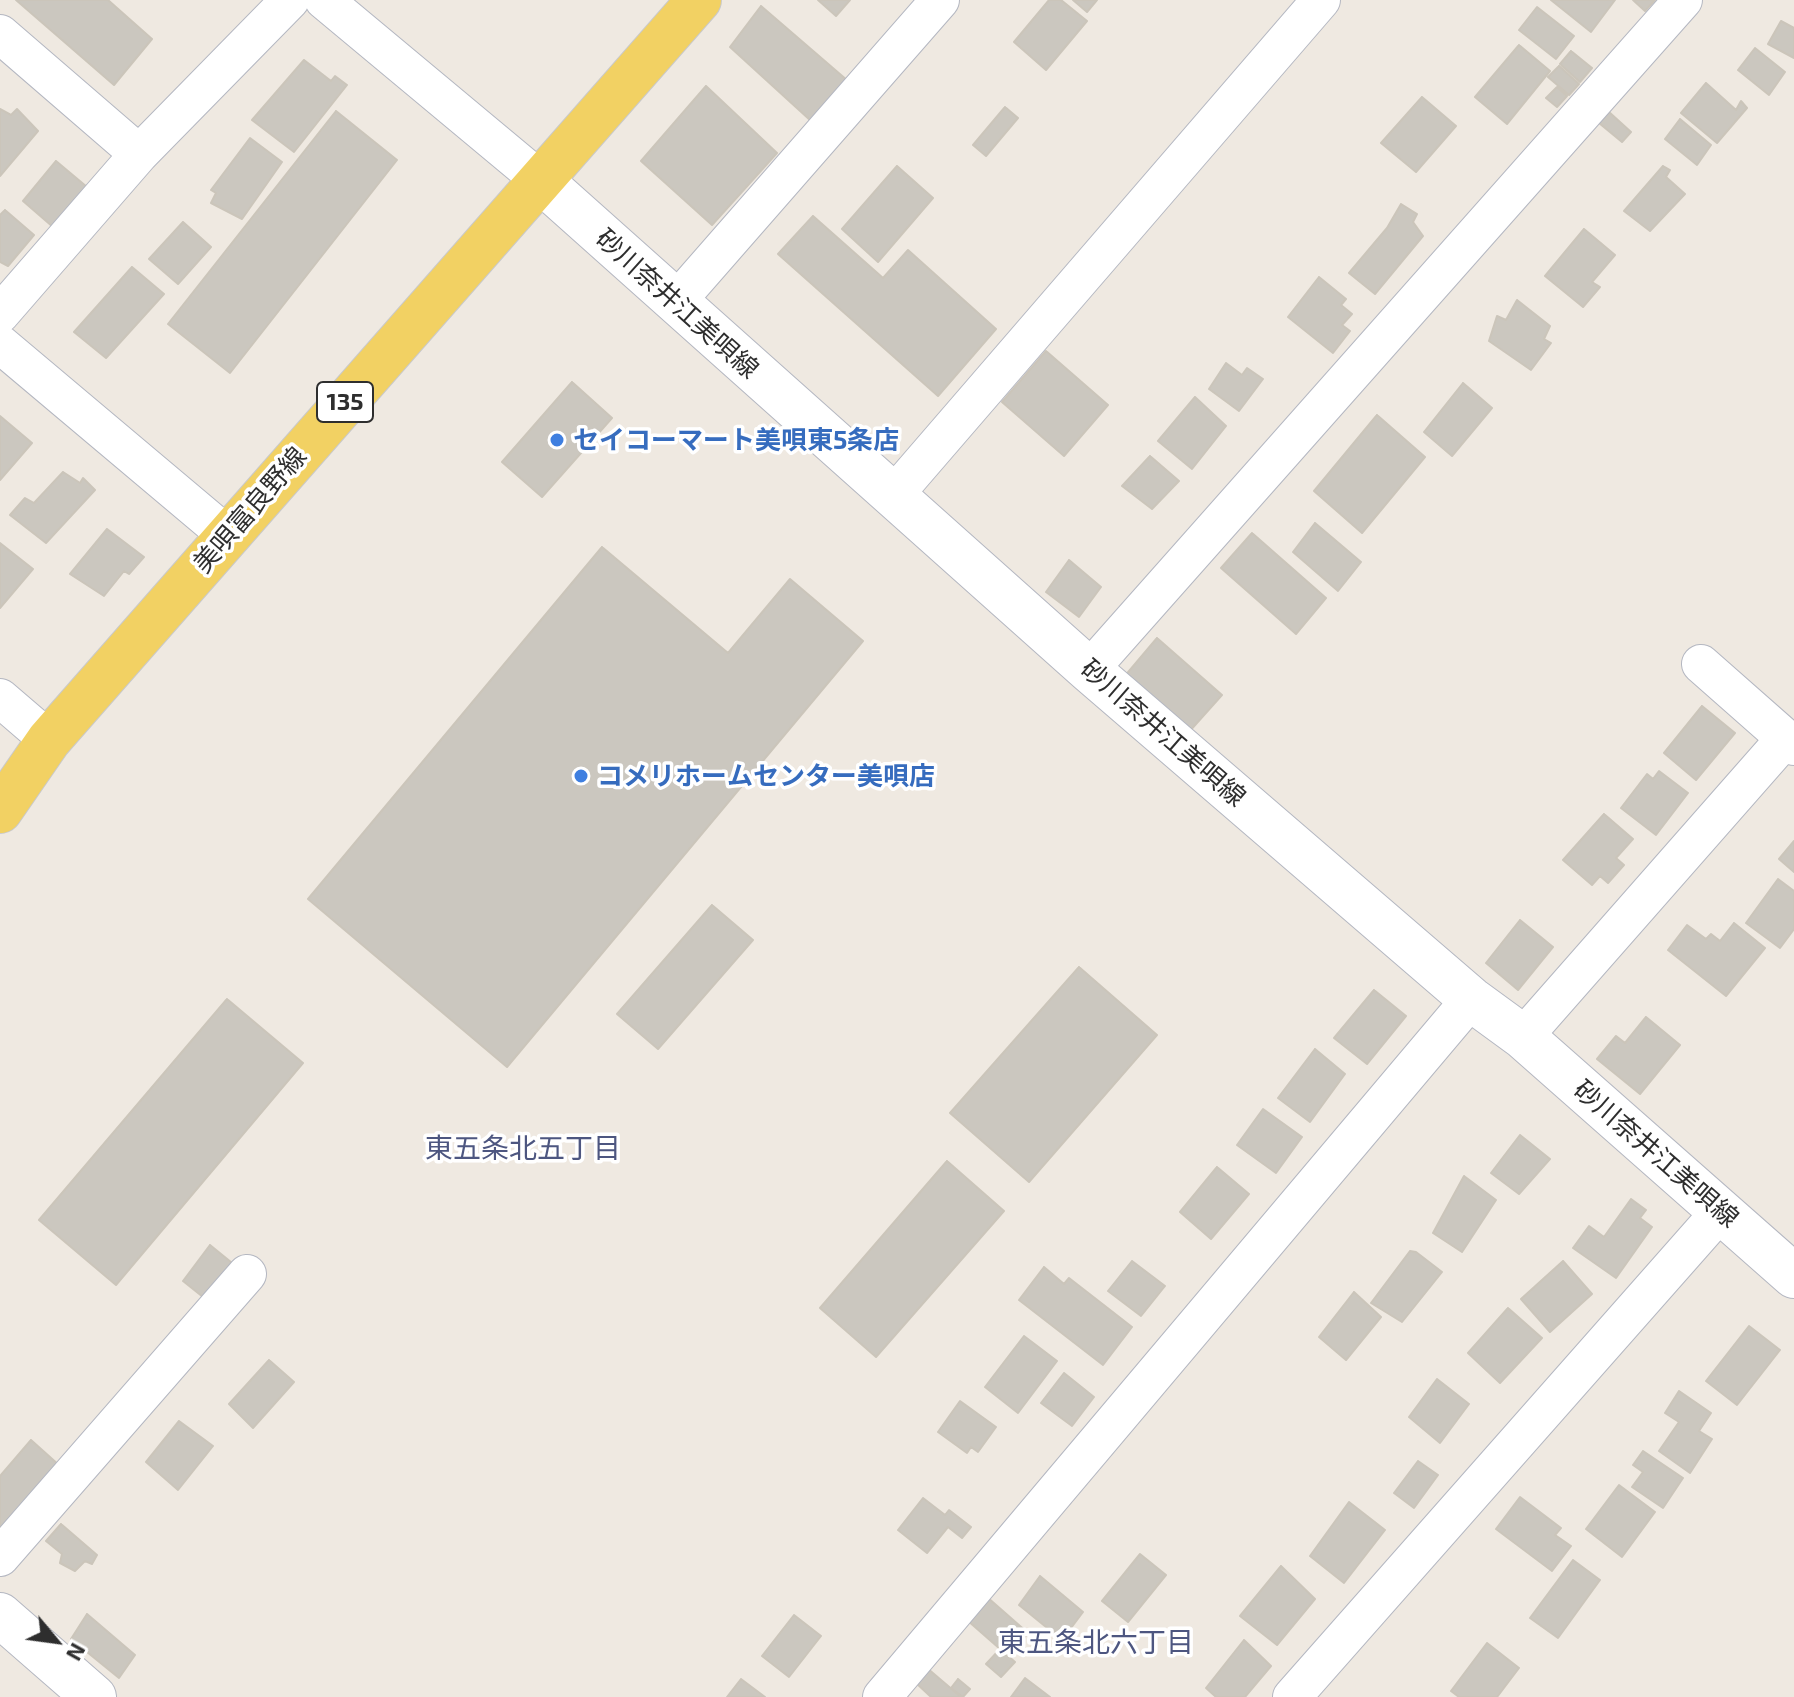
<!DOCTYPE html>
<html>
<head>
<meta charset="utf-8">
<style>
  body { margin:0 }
  #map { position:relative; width:1794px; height:1697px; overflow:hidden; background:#efe9e1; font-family:"Exo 2",sans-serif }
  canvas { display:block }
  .north { position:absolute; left:16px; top:1601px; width:80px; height:80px; -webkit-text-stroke:6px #fff; paint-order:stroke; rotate:119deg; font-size:22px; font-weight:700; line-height:32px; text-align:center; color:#2e2e2e }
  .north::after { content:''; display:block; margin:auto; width:28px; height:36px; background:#2e2e2e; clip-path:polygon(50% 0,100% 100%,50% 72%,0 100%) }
</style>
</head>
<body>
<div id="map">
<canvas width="1794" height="1697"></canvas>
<div class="north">N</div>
</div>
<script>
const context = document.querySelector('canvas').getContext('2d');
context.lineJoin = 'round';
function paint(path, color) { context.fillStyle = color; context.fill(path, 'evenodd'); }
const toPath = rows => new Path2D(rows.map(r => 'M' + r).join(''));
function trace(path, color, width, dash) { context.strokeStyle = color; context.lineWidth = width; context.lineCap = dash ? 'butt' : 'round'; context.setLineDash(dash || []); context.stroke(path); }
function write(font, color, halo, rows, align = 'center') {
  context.font = font + ' "Exo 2","Noto Sans JP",sans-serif'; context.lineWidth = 7; context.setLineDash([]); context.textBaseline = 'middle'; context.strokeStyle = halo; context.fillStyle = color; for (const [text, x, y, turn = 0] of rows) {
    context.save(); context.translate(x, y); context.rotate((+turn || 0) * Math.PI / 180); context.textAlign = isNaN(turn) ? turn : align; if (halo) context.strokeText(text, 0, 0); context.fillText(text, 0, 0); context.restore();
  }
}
const building = toPath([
  [16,0,108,0,152,39,114,85,16,0],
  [818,0,850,0,836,16,818,0],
  [1049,0,1061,0,1087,21,1046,70,1014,42,1049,0],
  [1073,0,1097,0,1087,12,1073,0],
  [1551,0,1615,0,1591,32,1551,0],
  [1633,0,1655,0,1645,11,1633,0],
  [761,6,848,81,810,120,730,47,761,6],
  [1537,7,1574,36,1556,59,1519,30,1537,7],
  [1781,21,1794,28,1794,58,1768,44,1781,21],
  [1519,45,1550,71,1507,124,1475,97,1519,45],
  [1755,48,1785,72,1769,95,1738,70,1755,48],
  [1571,51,1592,68,1580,82,1560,64,1571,51],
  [304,60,331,81,335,76,347,85,294,152,252,120,304,60],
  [1559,66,1579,84,1569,95,1548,77,1559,66],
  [1706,83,1736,110,1741,101,1747,108,1717,143,1681,113,1706,83],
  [706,86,777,153,712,225,641,161,706,86],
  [1557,87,1567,96,1557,107,1546,98,1557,87],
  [1422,97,1456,126,1416,172,1381,143,1422,97],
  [1005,107,1018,118,986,156,973,145,1005,107],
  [0,109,11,115,17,109,38,131,0,176,0,109],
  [336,111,397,160,230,373,168,324,336,111],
  [1609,112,1631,132,1622,142,1599,123,1609,112],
  [1680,119,1711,145,1697,165,1665,139,1680,119],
  [250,138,282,162,242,219,211,203,216,193,211,190,250,138],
  [56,161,87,187,53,227,23,201,56,161],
  [897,166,933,198,878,262,842,229,897,166],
  [1663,166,1670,170,1666,177,1685,194,1650,231,1624,211,1663,166],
  [1401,204,1417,214,1413,222,1423,236,1375,294,1349,273,1387,228,1401,204],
  [5,210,34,235,8,266,0,262,0,215,5,210],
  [813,216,883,278,908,250,996,329,938,396,778,254,813,216],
  [183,222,211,247,178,284,149,259,183,222],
  [1584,229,1615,255,1592,282,1600,287,1583,307,1545,276,1584,229],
  [132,267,164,294,106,358,74,332,132,267],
  [1319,277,1346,299,1341,305,1352,314,1342,325,1350,331,1333,353,1288,317,1319,277],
  [1517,300,1550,326,1544,339,1551,343,1531,370,1489,341,1497,316,1506,320,1517,300],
  [1046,351,1108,405,1064,456,1002,402,1046,351],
  [1226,363,1242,375,1247,368,1263,379,1239,411,1209,389,1226,363],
  [572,382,612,418,542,497,502,462,572,382],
  [1463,383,1492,408,1452,456,1424,432,1463,383],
  [1195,397,1226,426,1192,469,1158,441,1195,397],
  [1377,415,1425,457,1362,533,1314,491,1377,415],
  [0,416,32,443,0,480,0,416],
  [1150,456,1179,481,1152,509,1122,486,1150,456],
  [63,472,80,483,83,478,95,490,46,543,10,515,25,498,34,503,63,472],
  [1315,523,1361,562,1338,591,1293,552,1315,523],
  [107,529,144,557,129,574,124,571,104,596,70,574,107,529],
  [1252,533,1326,598,1296,634,1221,568,1252,533],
  [0,543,33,569,0,608,0,543],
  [602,547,728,653,790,579,863,641,507,1067,308,899,602,547],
  [1069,560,1101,587,1079,617,1046,592,1069,560],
  [1157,638,1222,695,1188,733,1124,677,1157,638],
  [1702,706,1735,733,1696,780,1664,753,1702,706],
  [1659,771,1688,793,1656,835,1621,808,1647,774,1653,779,1659,771],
  [1604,814,1633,839,1616,858,1624,865,1608,883,1600,876,1592,885,1563,860,1604,814],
  [1794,841,1794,872,1779,859,1794,841],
  [1778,879,1794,891,1794,929,1780,948,1746,923,1778,879],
  [712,905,753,940,658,1049,617,1014,712,905],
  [1520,920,1553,947,1518,990,1486,963,1520,920],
  [1734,923,1765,948,1726,996,1668,950,1687,925,1706,939,1711,934,1720,941,1734,923],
  [1079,967,1157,1035,1029,1182,950,1113,1079,967],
  [1374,990,1406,1016,1367,1064,1334,1038,1374,990],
  [227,999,303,1063,116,1285,39,1220,227,999],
  [1646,1017,1680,1045,1640,1094,1597,1059,1616,1036,1625,1043,1646,1017],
  [1315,1049,1345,1074,1310,1122,1278,1098,1315,1049],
  [1263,1109,1302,1137,1276,1173,1237,1145,1263,1109],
  [1520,1135,1550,1159,1519,1194,1491,1173,1520,1135],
  [947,1161,1004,1211,876,1357,820,1308,947,1161],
  [1217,1167,1249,1194,1211,1239,1180,1212,1217,1167],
  [1464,1176,1496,1200,1462,1252,1433,1233,1464,1176],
  [1631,1199,1646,1210,1640,1218,1652,1227,1616,1278,1573,1248,1589,1226,1604,1237,1631,1199],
  [210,1245,237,1267,208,1301,183,1281,210,1245],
  [1410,1251,1416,1252,1442,1272,1402,1322,1371,1303,1410,1251],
  [1132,1261,1165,1286,1141,1316,1108,1291,1132,1261],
  [1563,1261,1592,1294,1550,1332,1521,1299,1563,1261],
  [1044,1267,1064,1284,1069,1278,1132,1327,1103,1365,1019,1300,1044,1267],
  [1354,1292,1381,1317,1346,1360,1319,1337,1354,1292],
  [1508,1308,1542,1338,1500,1383,1468,1353,1508,1308],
  [1749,1326,1780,1350,1737,1405,1706,1381,1749,1326],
  [1024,1336,1057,1361,1018,1413,985,1387,1024,1336],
  [269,1360,294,1382,253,1428,229,1404,269,1360],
  [1064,1373,1094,1397,1072,1426,1041,1403,1064,1373],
  [1437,1379,1469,1404,1440,1443,1409,1417,1437,1379],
  [1679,1391,1711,1413,1699,1431,1712,1439,1690,1473,1659,1451,1679,1422,1665,1413,1679,1391],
  [960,1401,996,1427,978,1452,971,1447,967,1453,938,1432,960,1401],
  [179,1421,213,1446,178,1490,146,1462,179,1421],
  [31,1440,60,1466,0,1534,0,1476,31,1440],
  [1643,1451,1683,1478,1663,1508,1632,1487,1643,1472,1633,1465,1643,1451],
  [1418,1461,1438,1475,1414,1508,1394,1493,1418,1461],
  [1619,1485,1655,1512,1622,1557,1586,1529,1619,1485],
  [1520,1497,1561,1528,1555,1535,1571,1546,1552,1571,1496,1529,1520,1497],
  [923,1498,945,1515,949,1510,971,1527,962,1538,948,1527,927,1553,898,1530,923,1498],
  [1349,1502,1385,1530,1344,1583,1310,1556,1349,1502],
  [61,1524,97,1555,92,1564,85,1561,75,1571,60,1563,62,1554,46,1541,61,1524],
  [1140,1554,1166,1575,1128,1622,1102,1601,1140,1554],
  [1573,1560,1600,1580,1558,1638,1530,1618,1573,1560],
  [1281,1566,1315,1599,1277,1645,1240,1616,1281,1566],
  [1040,1576,1083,1612,1062,1640,1019,1605,1040,1576],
  [987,1597,1028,1633,1008,1656,967,1620,987,1597],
  [87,1614,135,1655,119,1678,71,1639,87,1614],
  [794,1615,821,1636,789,1677,762,1656,794,1615],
  [1244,1640,1271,1666,1245,1697,1216,1697,1206,1688,1244,1640],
  [1487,1643,1519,1668,1497,1697,1459,1697,1451,1691,1487,1643],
  [1000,1649,1015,1662,1001,1677,986,1664,1000,1649],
  [927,1668,961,1697,931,1697,915,1682,927,1668],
  [1025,1678,1050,1697,1011,1697,1025,1678],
  [741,1679,765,1697,727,1697,741,1679],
  [958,1679,970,1689,963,1697,951,1688,958,1679]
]);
const street = toPath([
  [324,0,540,180],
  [0,34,139,154],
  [675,303,940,0],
  [0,314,139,154,290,0],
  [0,344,228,536],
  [893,496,1321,0],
  [1701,664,1794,746],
  [1089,670,1683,0],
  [0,698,49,740],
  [1523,1037,1785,739],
  [0,1557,247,1274],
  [882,1697,1471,999],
  [1292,1697,1721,1211]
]);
const secondary = toPath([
  [540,180,1089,670,1471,999,1523,1037,1794,1276],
  [0,1615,94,1697]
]);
const primary = toPath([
  [0,811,49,740,699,0]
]);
const markers = [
  [557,440,8,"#3f7fe0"],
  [581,776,8,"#3f7fe0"]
];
const shields = [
  [345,402,56]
];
const shieldNames = [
  ["135",345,402]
];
const streetNames = [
  ["砂川奈井江美唄線",677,304,42],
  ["美唄富良野線",250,510,-49],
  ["砂川奈井江美唄線",1163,733,41],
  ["砂川奈井江美唄線",1656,1154,41]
];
const shopNames = [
  ["セイコーマート美唄東5条店",573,440],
  ["コメリホームセンター美唄店",597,776]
];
const neighbourhoodNames = [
  ["東五条北五丁目",523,1149],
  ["東五条北六丁目",1096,1643]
];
paint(building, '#cbc7bf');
trace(building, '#cbc5ba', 2);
trace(street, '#b4b7c1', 40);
trace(secondary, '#b4b7c1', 46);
trace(primary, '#c9c9c9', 46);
trace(street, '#fff', 38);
trace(secondary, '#fff', 44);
trace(primary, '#f2d163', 44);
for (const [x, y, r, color] of markers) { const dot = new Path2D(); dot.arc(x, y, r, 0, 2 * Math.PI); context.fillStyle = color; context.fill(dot); trace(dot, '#fff', 3); }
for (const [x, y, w] of shields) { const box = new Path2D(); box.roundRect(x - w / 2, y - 20, w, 40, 6); context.fillStyle = '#fff'; context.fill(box); trace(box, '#2e2e2e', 2); }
write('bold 24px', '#2e2e2e', null, shieldNames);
write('26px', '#2e2e2e', '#fff', streetNames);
write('bold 26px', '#366cbe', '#fff', shopNames, 'left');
write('28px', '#4d5680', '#fff', neighbourhoodNames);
</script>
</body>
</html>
